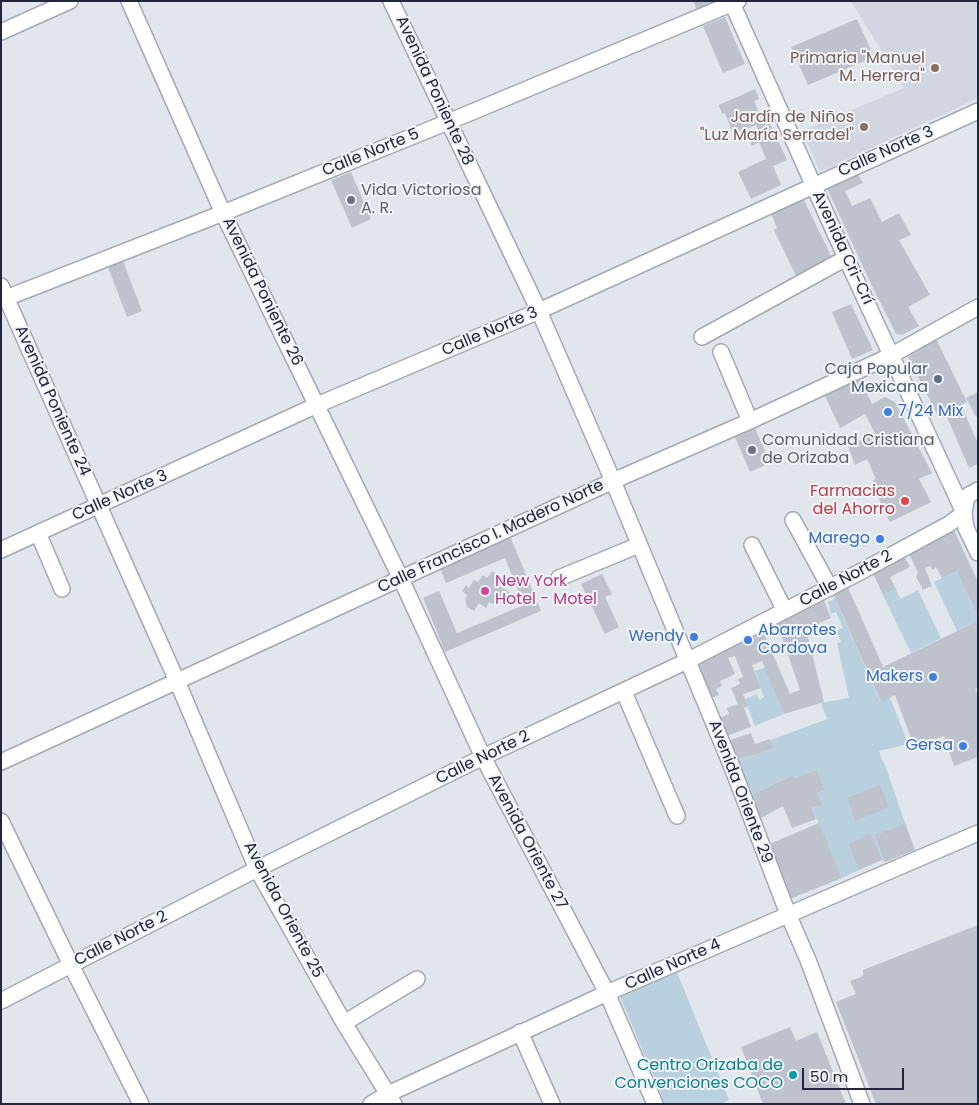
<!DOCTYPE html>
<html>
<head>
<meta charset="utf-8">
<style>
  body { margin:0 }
  #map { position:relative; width:979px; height:1105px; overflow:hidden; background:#e1e5ec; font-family:Poppins,sans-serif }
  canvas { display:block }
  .frame { position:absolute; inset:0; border:2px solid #21253d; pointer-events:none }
  .scale { position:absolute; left:802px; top:1068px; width:102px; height:22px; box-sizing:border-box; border:2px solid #21253d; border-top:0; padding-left:6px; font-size:15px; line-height:18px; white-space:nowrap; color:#21253d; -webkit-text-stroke:4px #f1f4f8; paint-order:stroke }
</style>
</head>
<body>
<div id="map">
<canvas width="979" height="1105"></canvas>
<div class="frame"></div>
<div class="scale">50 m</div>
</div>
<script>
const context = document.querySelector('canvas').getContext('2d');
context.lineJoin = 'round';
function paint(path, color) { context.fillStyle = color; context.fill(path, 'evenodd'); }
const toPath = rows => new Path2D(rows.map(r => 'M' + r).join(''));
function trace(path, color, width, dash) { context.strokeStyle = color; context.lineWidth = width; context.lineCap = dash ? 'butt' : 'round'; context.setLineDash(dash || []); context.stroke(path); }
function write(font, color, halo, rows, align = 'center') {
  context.font = font + ' Poppins,sans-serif'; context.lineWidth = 4; context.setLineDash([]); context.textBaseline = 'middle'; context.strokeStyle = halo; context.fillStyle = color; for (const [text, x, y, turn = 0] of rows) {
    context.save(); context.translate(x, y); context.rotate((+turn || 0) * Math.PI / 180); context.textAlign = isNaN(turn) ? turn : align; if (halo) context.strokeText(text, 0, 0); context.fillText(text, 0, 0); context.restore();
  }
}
const built = toPath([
  [851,1,978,1,978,98,820,172,802,131,904,88]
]);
const green = toPath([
  [957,571,978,617,978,621,957,631,934,582],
  [896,589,900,599,918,590,941,638,911,653,883,595],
  [835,598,880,701,890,697,908,744,879,751,883,762,884,762,905,823,874,835,885,862,882,860,871,835,848,844,859,870,842,878,812,808,821,805,817,793,825,790,817,770,794,778,793,775,750,796,737,761,773,748,771,740,827,719,821,703,849,698,837,643,841,642,837,630,843,628,836,612,831,614,828,602],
  [766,667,784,714,755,726,745,699,757,694,759,700,764,697,755,671],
  [676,970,729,1100,721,1104,665,1104,619,994]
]);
const building = toPath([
  [693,1,718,1,697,10],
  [725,17,745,64,723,73,703,26],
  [857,19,874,57,808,85,791,47],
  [755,89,759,99,754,101,763,122,768,119,787,160,773,166,781,185,751,199,738,172,766,159,759,142,752,146,748,137,759,131,756,125,733,134,725,113,722,114,719,105],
  [351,172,371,219,352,228,331,180],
  [857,172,863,183,845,191,852,206,870,198,882,222,899,213,911,235,899,240,930,295,908,307,919,326,902,335,896,334,871,284,826,186],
  [802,196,833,260,798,280,774,230,777,228,770,211],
  [123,261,142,311,127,317,108,267],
  [851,304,873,350,852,359,832,312],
  [936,339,967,402,938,416,908,357],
  [859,377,872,404,885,397,895,402,932,473,919,479,931,502,890,522,879,499,882,497,873,480,876,479,867,459,855,465,848,446,875,433,865,414,840,428,824,394],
  [978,392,978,416,976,417,966,398],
  [963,410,978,443,978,464,969,468,947,417],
  [755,428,770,463,750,472,735,437],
  [954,530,978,582,978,617,957,571,942,578,936,567,932,570,931,566,925,568,932,586,922,590,922,585,921,586,916,577,918,572,908,552],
  [510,536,541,611,445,652,423,598,439,591,457,633,524,605,505,558,446,583,439,566],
  [904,556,910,567,890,577,896,589,883,595,872,571],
  [492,571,504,579,500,586,509,592,503,601,498,597,493,604,489,602,486,608,479,603,474,611,467,607,465,599,467,595,462,591,466,585,469,588,474,580,478,582,483,575,487,578],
  [602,574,612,594,605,597,619,627,605,634,581,584],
  [847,585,883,667,978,621,978,688,975,689,978,695,978,757,954,766,944,736,914,746,895,695,881,702,832,591],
  [823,598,831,618,806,629,824,702,784,714,762,661,752,665,761,688,743,694,748,706,744,708,751,727,726,736,719,718,729,714,727,708,738,704,731,688,740,684,738,679,743,677,735,656,728,658,735,674,720,681,722,686,716,689,719,695,710,698,694,664,710,657,709,655,762,629,790,694,800,690,777,622],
  [751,733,755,744,770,739,774,748,735,761,731,752,735,751,733,747,730,749,727,741],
  [817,770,825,790,817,793,822,805,812,808,816,819,792,828,783,806,759,819,750,796,793,775,794,778],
  [880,785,889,807,856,821,847,798],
  [819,823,842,878,790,899,767,845],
  [905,823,915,850,885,862,874,835],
  [871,834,882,860,859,870,848,844],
  [978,925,978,1104,876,1104,836,1002,856,994,850,981,863,976,863,970],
  [790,1027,796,1041,817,1032,846,1104,763,1104,741,1047]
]);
const street = toPath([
  [129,1,223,213,401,579,483,757,607,993,655,1104],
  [391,1,539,311,613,481,732,767,788,914,808,960,862,1104],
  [1,32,70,1],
  [1,286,177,681,257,869,344,1023,394,1104],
  [1,300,223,213,448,122,738,1],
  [702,337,846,258],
  [721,352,750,421],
  [793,520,830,588],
  [38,533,62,589],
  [752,545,785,611],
  [1,550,317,405,539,311,978,111],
  [559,578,639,545],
  [624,692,677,816],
  [1,762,613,481,750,421,892,355,978,307],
  [1,821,71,965,141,1104],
  [1,1001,257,869,483,757,687,661,860,572,949,524,964,513],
  [344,1023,417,979],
  [520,1032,552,1104],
  [371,1104,388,1094,607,993,978,833]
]);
const secondary = toPath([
  [731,1,846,258,955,493,964,513,966,528,978,553],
  [964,513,967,496,978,490]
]);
const markers = [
  [935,68,5,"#8d6e63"],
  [864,127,5,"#8d6e63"],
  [351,200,5,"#6b7280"],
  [938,379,5,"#5c6f8a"],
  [888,412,5,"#3f7fe0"],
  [752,450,5,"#6b7280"],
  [905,501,5,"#e0444e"],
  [880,539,5,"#3f7fe0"],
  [485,591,5,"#d1479c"],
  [694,637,5,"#3f7fe0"],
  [748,640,5,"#3f7fe0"],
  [933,677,5,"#3f7fe0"],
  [963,746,5,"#3f7fe0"],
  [793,1075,5,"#0f9aa8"]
];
const educationNames = [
  ["Primaria \"Manuel",925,59],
  ["M. Herrera\"",925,77],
  ["Jardín de Niños",854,118],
  ["\"Luz María Serradel\"",854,136]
];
const streetNames = [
  ["Avenida Poniente 28",434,91,65],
  ["Calle Norte 3",886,152,-24],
  ["Calle Norte 5",371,153,-22],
  ["Avenida Cri-Crí",842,248,65],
  ["Avenida Poniente 26",262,292,64],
  ["Calle Norte 3",490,332,-23],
  ["Avenida Poniente 24",52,401,66],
  ["Calle Norte 3",120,496,-24],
  ["Calle Francisco I. Madero Norte",491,537,-25],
  ["Calle Norte 2",846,579,-28],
  ["Calle Norte 2",483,758,-26],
  ["Avenida Oriente 29",740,792,69],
  ["Avenida Oriente 27",527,842,62],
  ["Avenida Oriente 25",283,910,62],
  ["Calle Norte 2",121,939,-27],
  ["Calle Norte 4",673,965,-24]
];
const worshipNames = [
  ["Vida Victoriosa",361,191],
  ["A. R.",361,209],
  ["Comunidad Cristiana",762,441],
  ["de Orizaba",762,459]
];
const serviceNames = [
  ["Caja Popular",928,370],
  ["Mexicana",928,388]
];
const shopNames = [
  ["7/24 Mix",898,412,"left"],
  ["Marego",870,539],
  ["Abarrotes",758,631,"left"],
  ["Cordova",758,649,"left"],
  ["Wendy",684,637],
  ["Makers",923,677],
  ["Gersa",953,746]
];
const healthNames = [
  ["Farmacias",895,492],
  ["del Ahorro",895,510]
];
const hotelNames = [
  ["New York",495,582],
  ["Hotel - Motel",495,600]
];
const cultureNames = [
  ["Centro Orizaba de",783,1066],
  ["Convenciones COCO",783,1084]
];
paint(built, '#d2d6e0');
paint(green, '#b9d0de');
paint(building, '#bdc2cd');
trace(street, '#a4a8b4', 18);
trace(secondary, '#a2a8bb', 18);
trace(street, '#fff', 15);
trace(secondary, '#fff', 15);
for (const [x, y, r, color] of markers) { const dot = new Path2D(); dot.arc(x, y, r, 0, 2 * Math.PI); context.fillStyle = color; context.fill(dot); trace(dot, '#f1f4f8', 2); }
write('16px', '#785e54', '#f1f4f8', educationNames, 'right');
write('16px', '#21253d', '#f1f4f8', streetNames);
write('16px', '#5b616d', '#f1f4f8', worshipNames, 'left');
write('16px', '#4e5e75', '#f1f4f8', serviceNames, 'right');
write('16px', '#366cbe', '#f1f4f8', shopNames, 'right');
write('16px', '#be3a42', '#f1f4f8', healthNames, 'right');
write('16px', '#b23c85', '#f1f4f8', hotelNames, 'left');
write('16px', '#0d838f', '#f1f4f8', cultureNames, 'right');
</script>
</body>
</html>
